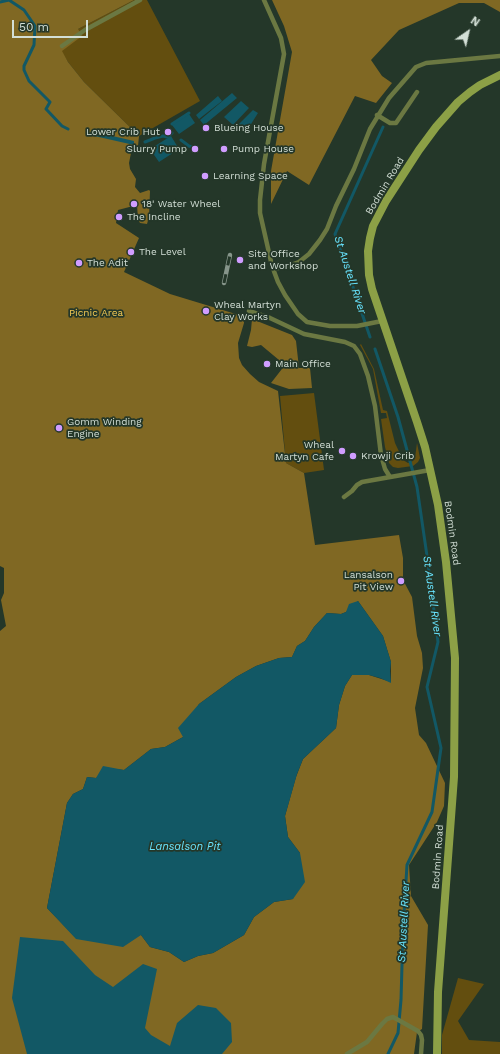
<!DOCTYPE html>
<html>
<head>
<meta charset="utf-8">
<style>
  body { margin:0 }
  #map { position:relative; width:500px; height:1054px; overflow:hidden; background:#243729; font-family:"Work Sans",sans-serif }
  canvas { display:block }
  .north { position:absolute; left:448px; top:12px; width:40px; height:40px; -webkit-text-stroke:3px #243729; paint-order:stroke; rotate:34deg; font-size:11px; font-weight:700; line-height:16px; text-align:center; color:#d3dfd6 }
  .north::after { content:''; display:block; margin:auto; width:14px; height:18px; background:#d3dfd6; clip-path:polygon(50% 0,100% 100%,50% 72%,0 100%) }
  .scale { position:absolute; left:12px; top:20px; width:76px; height:18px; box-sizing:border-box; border:2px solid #d3dfd6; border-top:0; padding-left:5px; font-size:12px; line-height:14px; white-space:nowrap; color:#d3dfd6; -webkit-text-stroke:3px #243729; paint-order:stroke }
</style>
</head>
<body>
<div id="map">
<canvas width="500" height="1054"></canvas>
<div class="north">N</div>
<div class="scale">50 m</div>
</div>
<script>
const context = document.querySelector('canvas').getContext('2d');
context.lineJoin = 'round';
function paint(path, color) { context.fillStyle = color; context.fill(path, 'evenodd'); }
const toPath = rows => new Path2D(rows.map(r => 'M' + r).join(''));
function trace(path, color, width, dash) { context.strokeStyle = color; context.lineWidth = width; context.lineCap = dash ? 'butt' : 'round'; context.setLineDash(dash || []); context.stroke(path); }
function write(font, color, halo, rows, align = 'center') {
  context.font = font + ' "Work Sans",sans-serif'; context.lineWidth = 3.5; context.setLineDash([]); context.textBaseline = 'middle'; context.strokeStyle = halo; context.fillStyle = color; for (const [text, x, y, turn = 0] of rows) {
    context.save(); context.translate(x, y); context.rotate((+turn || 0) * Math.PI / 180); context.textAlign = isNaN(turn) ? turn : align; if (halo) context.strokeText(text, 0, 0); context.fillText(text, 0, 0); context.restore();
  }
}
const green = toPath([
  [134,0,147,0,200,101,139,136,84,82,68,62,61,51,71,43,78,29],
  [361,344,374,369,383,410,387,411,395,443,403,460,408,463,413,461,415,458,417,443,420,458,418,462,413,466,398,468,393,467,389,463,385,447,381,419,387,418,386,413,381,413,373,369,360,345],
  [314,393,324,470,304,473,286,463,280,396],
  [458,978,484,984,458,1021,469,1040,500,1042,500,1054,442,1054,442,1035]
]);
const forest = toPath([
  [0,0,134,0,78,29,82,36,62,51,68,62,84,82,139,136,138,146,131,153,129,163,130,169,136,179,135,187,140,193,149,190,150,191,149,217,147,224,140,223,138,219,137,205,118,210,116,223,139,238,124,272,170,294,239,315,244,319,244,323,238,343,239,358,242,365,250,374,259,382,278,391,286,463,304,473,315,545,399,535,403,558,403,580,412,597,417,636,422,653,423,668,415,708,419,735,426,743,445,783,444,806,437,822,409,865,411,896,428,925,422,1029,417,1032,414,1054,0,1054,0,631,6,626,1,600,4,593,4,568,0,566],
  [358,601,383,636,391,662,391,682,369,675,352,675,345,686,339,705,336,728,303,759,296,777,285,816,288,837,300,853,293,899,274,902,254,917,244,935,213,953,198,956,184,962,169,952,150,947,141,935,77,939,47,908,67,803,73,794,83,789,87,777,96,778,115,769,124,770,151,749,165,747,183,737,199,704,236,677,256,666,279,658,292,657,297,646,305,641,314,627,327,613,341,614,346,612],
  [272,0,500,0,500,12,484,3,459,3,399,30,371,60,382,76,392,83,376,103,355,96,309,185,287,171,271,204,271,171,292,52,284,26],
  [252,319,292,335,296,341,299,368,310,368,312,388,289,389,271,383,285,365,261,345,252,347,247,346,251,330]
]);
const water = toPath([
  [232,93,237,98,204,125,200,120],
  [218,96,222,101,199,119,196,115],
  [241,101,249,108,233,125,224,117],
  [253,110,258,113,246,132,237,126],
  [189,114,195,123,179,134,172,125],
  [91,131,134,141,134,145,90,135],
  [171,136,179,149,159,162,150,149],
  [358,601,383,636,391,662,390,671,391,683,380,678,369,675,352,675,345,686,339,705,336,728,303,759,297,774,285,816,288,837,300,853,305,882,293,899,274,902,254,917,244,935,213,953,198,956,184,962,169,952,150,947,141,935,123,947,76,939,47,908,67,803,73,794,83,789,87,777,96,778,103,766,124,770,151,749,165,747,183,737,178,728,199,704,236,677,256,666,279,658,292,657,297,646,305,641,314,627,327,613,341,614,346,612,349,604],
  [20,937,63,941,95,975,113,987,143,964,157,969,145,1028,151,1035,170,1046,177,1023,198,1005,216,1008,231,1023,232,1042,222,1054,27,1054,12,998]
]);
const stream = toPath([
  [0,2,9,0,24,10,35,26,34,45,24,66,24,70,29,81,50,102,46,109,62,126,68,129],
  [172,124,189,113],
  [181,140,189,146,195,148],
  [145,142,155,138,163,136,167,137,172,133,169,129],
  [370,337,335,234,383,127],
  [375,349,398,417,417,487,427,556,438,642,427,687,441,748,432,812,407,865,403,930,401,1000,398,1033,388,1054]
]);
const service = toPath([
  [264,0,281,38,284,54,264,164,260,200,260,213,272,266,278,282,285,295,298,314,307,322,330,326,357,326,382,321],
  [62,46,85,30,140,0],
  [377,115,390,123,396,123,417,92],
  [273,269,288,266,299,262,309,254,320,240,327,229,336,206,354,169,370,129,389,98,416,67,426,63,500,56],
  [249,311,270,318,304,334,345,342,354,346,360,354,368,376,375,406,381,455,385,469,390,477],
  [344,497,352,491,357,485,362,482,430,470],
  [347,1054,367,1042,382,1024,387,1019,393,1017,418,1031,421,1035,422,1040,421,1054]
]);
const secondary = toPath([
  [437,1054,438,992,454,777,455,658,446,562,438,505,425,447,417,422,372,289,369,275,368,251,370,238,373,226,386,201,419,150,436,127,458,102,470,92,480,85,500,75]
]);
const rail = toPath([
  [224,283,230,255]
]);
const markers = [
  [206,128,4,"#d09dff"],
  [168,132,4,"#d09dff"],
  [195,149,4,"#d09dff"],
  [224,149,4,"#d09dff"],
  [205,176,4,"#d09dff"],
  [134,204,4,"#d09dff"],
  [119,217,4,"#d09dff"],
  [131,252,4,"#d09dff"],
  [240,260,4,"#d09dff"],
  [79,263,4,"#d09dff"],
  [206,311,4,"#d09dff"],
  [267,364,4,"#d09dff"],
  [59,428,4,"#d09dff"],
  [342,451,4,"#d09dff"],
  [353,456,4,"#d09dff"],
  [401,581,4,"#d09dff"]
];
const poiNames = [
  ["Blueing House",214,128],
  ["Lower Crib Hut",160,132,"right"],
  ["Slurry Pump",187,149,"right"],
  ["Pump House",232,149],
  ["Learning Space",213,176],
  ["18' Water Wheel",142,204],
  ["The Incline",127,217],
  ["The Level",139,252],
  ["Site Office",248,254],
  ["and Workshop",248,266],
  ["The Adit",87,263],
  ["Wheal Martyn",214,305],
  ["Clay Works",214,317],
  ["Main Office",275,364],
  ["Gomm Winding",67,422],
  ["Engine",67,434],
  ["Wheal",334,445,"right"],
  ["Martyn Cafe",334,457,"right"],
  ["Krowji Crib",361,456],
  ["Lansalson",393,575,"right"],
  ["Pit View",393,587,"right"]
];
const streetNames = [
  ["Bodmin Road",385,186,-59],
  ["Bodmin Road",452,533,82],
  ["Bodmin Road",438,857,-86]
];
const parkNames = [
  ["Picnic Area",96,313]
];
const waterNames = [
  ["St Austell River",350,275,72],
  ["St Austell River",432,596,82],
  ["Lansalson Pit",185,847],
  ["St Austell River",404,922,-87]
];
paint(green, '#634e0f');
paint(forest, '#806823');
paint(water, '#125865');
trace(stream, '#125865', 3);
trace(service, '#6b7842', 4.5);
trace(secondary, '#8ca046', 8);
trace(rail, '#86958a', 4.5);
trace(rail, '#243729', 3, [9]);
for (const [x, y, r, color] of markers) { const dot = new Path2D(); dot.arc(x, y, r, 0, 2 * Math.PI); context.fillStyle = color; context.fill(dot); trace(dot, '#243729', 1.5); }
write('10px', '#d3dfd6', '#243729', poiNames, 'left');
write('10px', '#d3dfd6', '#243729', streetNames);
write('10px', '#f7cc54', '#243729', parkNames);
write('italic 11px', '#68e4fe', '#243729', waterNames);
</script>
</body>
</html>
